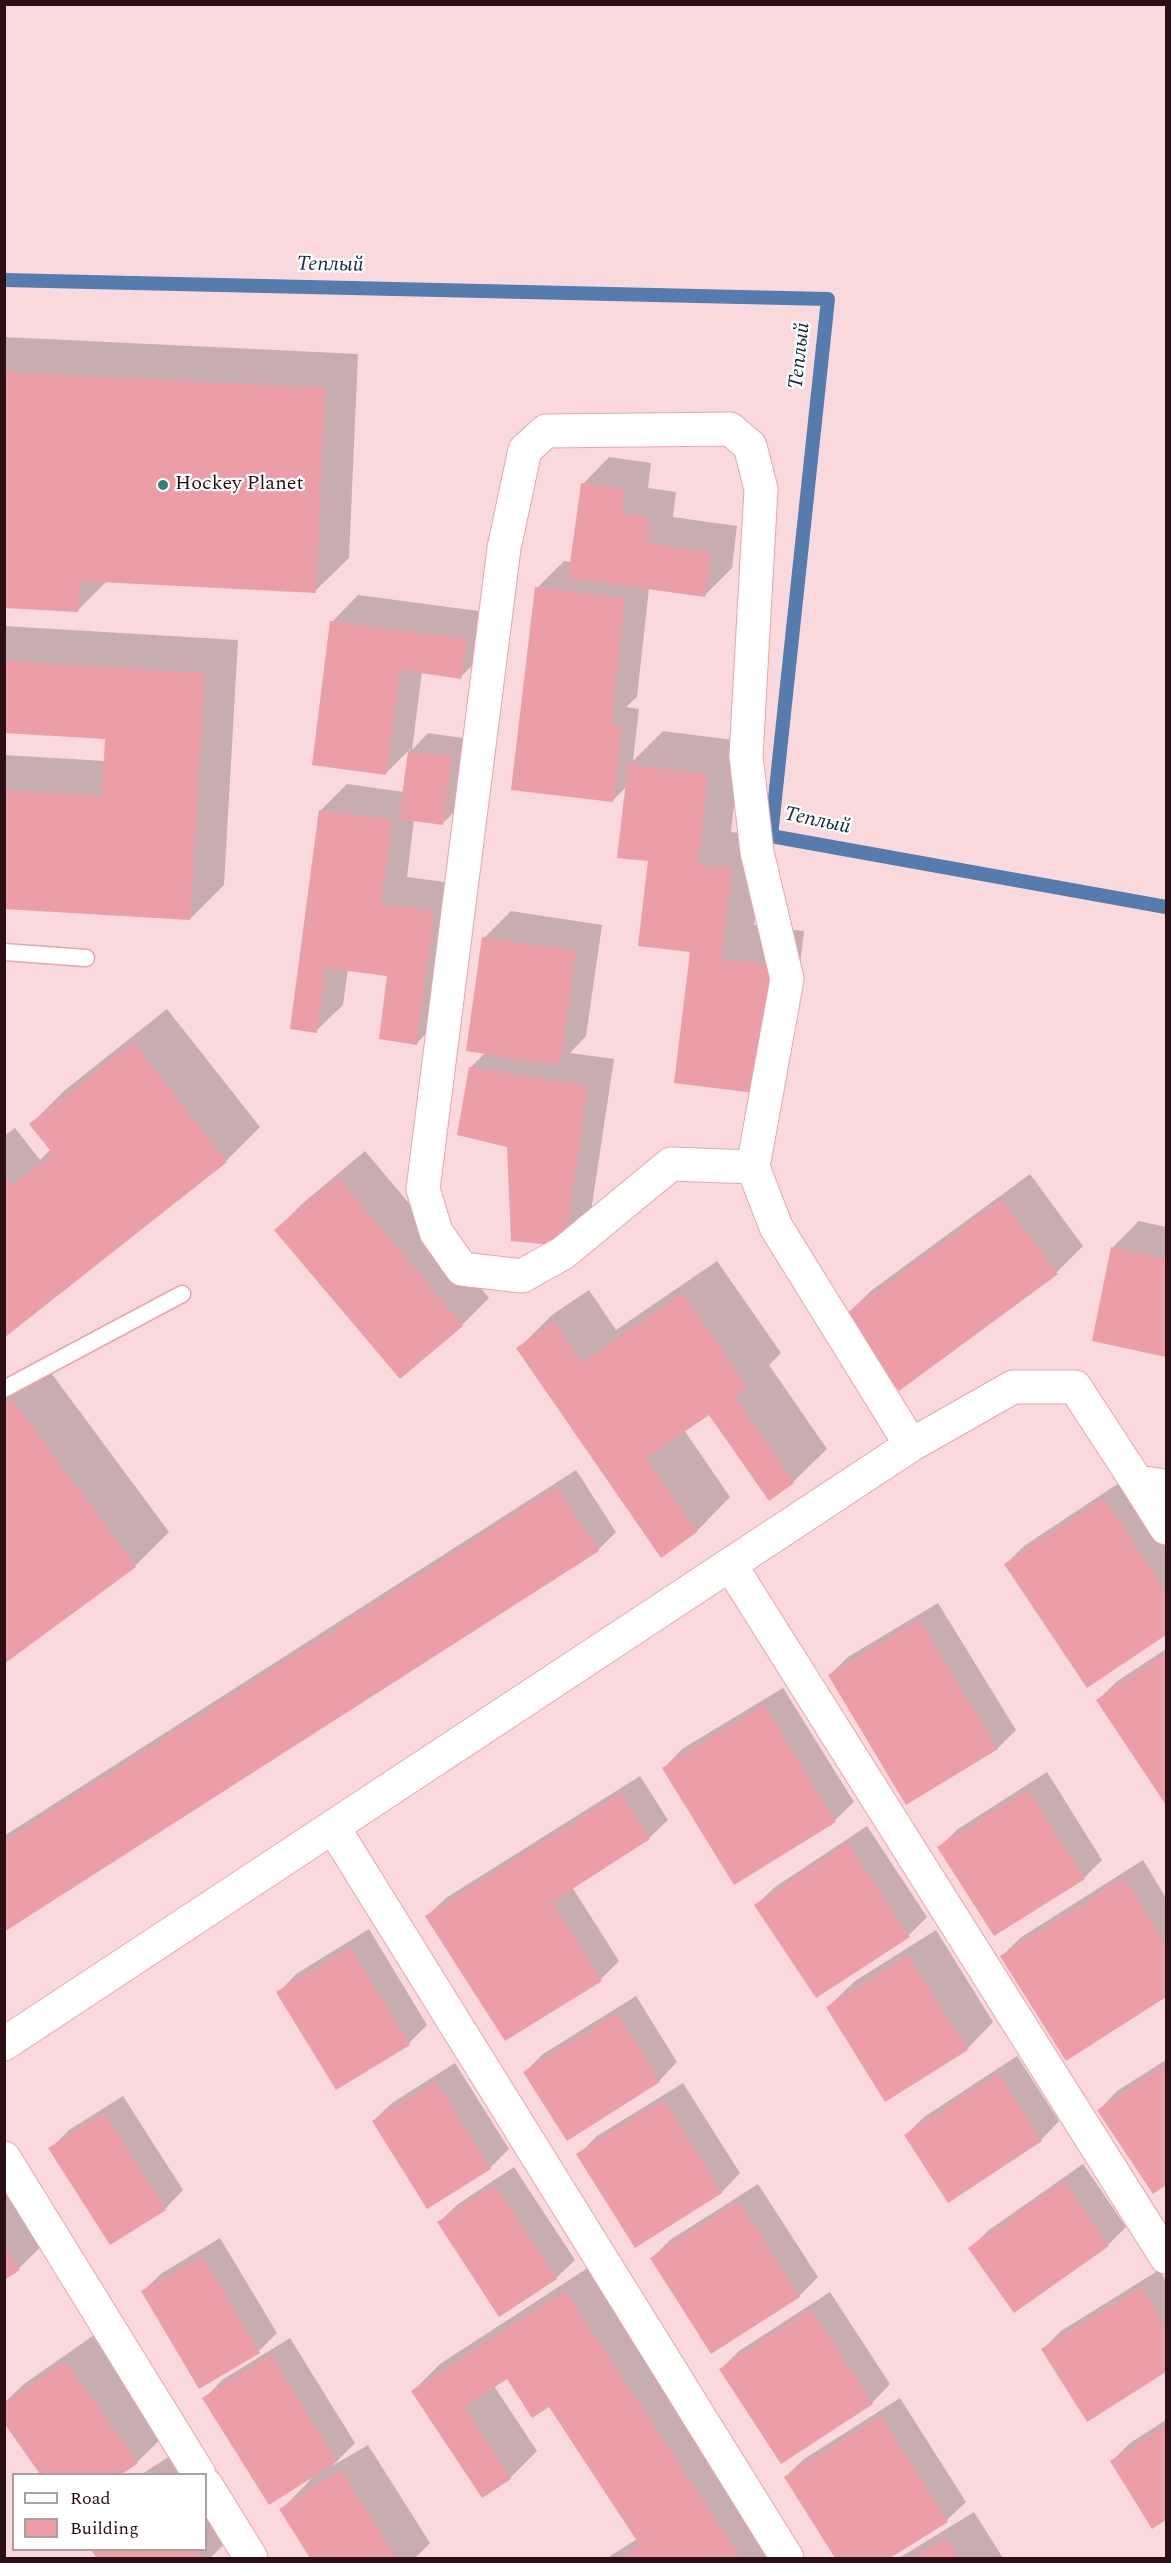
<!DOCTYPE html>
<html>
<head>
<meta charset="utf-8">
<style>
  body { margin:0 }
  #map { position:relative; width:1171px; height:2563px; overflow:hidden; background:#fad9dc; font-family:Spectral,serif }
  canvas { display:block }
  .frame { position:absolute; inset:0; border:6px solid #2b0f14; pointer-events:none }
  .legend { position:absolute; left:12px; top:2473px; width:195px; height:78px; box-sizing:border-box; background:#fff; border:2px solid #aa9fa1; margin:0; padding:8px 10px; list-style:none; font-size:18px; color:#2b0f14 }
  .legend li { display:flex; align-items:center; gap:12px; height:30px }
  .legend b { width:30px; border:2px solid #aa9fa1 }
</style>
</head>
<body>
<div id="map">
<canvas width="1171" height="2563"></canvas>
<div class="frame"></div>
<ul class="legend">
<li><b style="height:8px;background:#fff"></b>Road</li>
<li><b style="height:16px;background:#eb9ea8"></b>Building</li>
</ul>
</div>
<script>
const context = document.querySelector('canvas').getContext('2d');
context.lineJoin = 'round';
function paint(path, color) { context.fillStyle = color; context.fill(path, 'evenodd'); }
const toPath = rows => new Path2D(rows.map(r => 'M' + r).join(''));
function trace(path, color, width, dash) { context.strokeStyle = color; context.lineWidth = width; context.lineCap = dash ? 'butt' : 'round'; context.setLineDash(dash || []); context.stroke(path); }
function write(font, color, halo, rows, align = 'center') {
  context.font = font + ' Spectral,serif'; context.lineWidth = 4.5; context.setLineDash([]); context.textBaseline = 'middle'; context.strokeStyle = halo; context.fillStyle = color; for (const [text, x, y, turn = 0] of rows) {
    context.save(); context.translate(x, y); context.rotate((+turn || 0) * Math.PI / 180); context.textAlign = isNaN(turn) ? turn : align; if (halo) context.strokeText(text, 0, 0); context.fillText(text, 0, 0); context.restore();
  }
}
const shadow = toPath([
  [4,337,358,354,349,558,315,591,107,581,78,610,4,607],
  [609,457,651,463,648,488,676,492,673,517,737,526,732,568,705,595,649,588,637,697,626,707,639,709,633,761,663,731,741,741,731,832,765,836,754,925,804,931,789,1058,692,951,650,860,627,786,612,801,537,588,564,561,572,562,583,484],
  [358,595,493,613,487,650,461,677,422,672,412,750,428,733,469,739,461,805,442,824,414,820,407,877,460,884,443,1016,417,1043,389,975,348,969,343,1005,316,1031,320,811,347,784,404,792,410,749,385,774,332,622],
  [4,626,238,640,224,885,190,919,4,908,4,755,105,761,107,738,4,731],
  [511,911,602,925,586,1036,570,1053,614,1059,590,1218,563,1245,508,1146,470,1068,486,1052,484,938],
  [167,1009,260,1127,226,1161,4,1336,4,1136,15,1128,40,1160,51,1149,31,1124,65,1090],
  [365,1151,489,1298,462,1325,400,1377,276,1230,303,1203],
  [1030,1174,1083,1246,1057,1272,845,1316,872,1290],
  [1139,1221,1166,1227,1166,1355,1094,1340,1112,1248],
  [717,1261,781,1353,769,1365,827,1449,793,1482,709,1413,684,1430,730,1497,697,1531,661,1556,518,1349,552,1315,589,1290,616,1330],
  [46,1366,169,1532,135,1566,4,1662,4,1397],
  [576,1470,616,1532,598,1550,4,1930,4,1836],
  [1122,1481,1166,1547,1166,1633,1087,1686,1006,1564,1024,1546],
  [938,1603,1016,1730,998,1748,907,1803,830,1675,848,1657],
  [1166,1649,1166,1802,1098,1700,1116,1682],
  [783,1688,854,1802,835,1820,735,1882,664,1768,682,1749],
  [1047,1772,1102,1860,1084,1878,939,1847,958,1829],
  [640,1776,668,1820,649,1838,572,1887,619,1961,601,1979,427,1916,446,1898],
  [867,1826,927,1917,909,1935,756,1905,775,1887],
  [1143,1860,1166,1898,1166,1995,1067,2059,1001,1957,1020,1938],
  [369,1929,427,2025,409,2043,336,2088,278,1993,296,1974],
  [936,1930,993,2022,967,2049,828,2007,855,1981],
  [636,1996,677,2062,659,2081,525,2072,543,2054],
  [1017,2056,1059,2121,1041,2140,906,2135,924,2117],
  [1166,2060,1166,2183,1153,2192,1099,2110,1117,2091],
  [455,2063,509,2149,490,2168,428,2207,373,2121,392,2103],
  [683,2083,740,2173,722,2192,635,2246,578,2155,597,2136],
  [123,2096,183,2190,165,2209,50,2149,69,2130],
  [1083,2164,1126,2227,1108,2245,970,2248,989,2230],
  [4,2166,53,2235,19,2268,4,2278],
  [514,2167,575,2260,556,2278,439,2222,458,2204],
  [758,2184,818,2277,799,2296,711,2352,652,2258,670,2240],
  [220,2238,277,2333,259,2351,143,2291,162,2273],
  [592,2265,784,2558,607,2558,637,2539,550,2405,508,2377,494,2386,537,2451,510,2478,482,2496,413,2391,440,2364],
  [1159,2270,1166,2281,1166,2371,1087,2420,1043,2349,1061,2331],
  [830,2292,890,2384,872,2403,720,2370,739,2351],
  [94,2335,164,2436,137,2462,120,2474,42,2474,4,2420,4,2403,24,2384],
  [290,2338,355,2443,332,2466,368,2445,430,2543,415,2558,311,2558,281,2510,312,2478,204,2399,222,2380],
  [900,2398,966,2502,947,2520,887,2558,837,2558,785,2477,804,2459],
  [1166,2420,1166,2518,1153,2527,1112,2461,1130,2443],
  [176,2452,190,2474,142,2474],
  [206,2497,232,2537,210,2558,99,2558,93,2550,206,2550],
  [974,2512,1003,2558,899,2558]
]);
const stream = toPath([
  [4,280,828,299,771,836,1166,907]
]);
const building = toPath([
  [4,372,325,388,316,593,80,581,78,612,4,608],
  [581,483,625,489,622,514,650,518,647,543,711,553,705,597,568,578],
  [535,587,625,598,611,725,622,727,613,802,511,790],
  [330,621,467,639,461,679,400,670,386,775,312,765],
  [4,661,205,673,190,920,4,909,4,790,102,796,105,739,4,733],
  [408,751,452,757,443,825,399,819],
  [628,764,708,774,698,865,732,869,721,959,771,965,755,1093,674,1083,690,952,638,946,648,861,617,858],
  [319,810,392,820,381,904,434,911,417,1045,379,1039,387,976,325,968,317,1033,290,1029],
  [482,937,576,951,560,1065,466,1051],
  [133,1042,227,1162,4,1338,4,1175,13,1185,53,1154,29,1124],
  [469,1067,588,1086,564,1246,511,1241,507,1147,457,1135],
  [338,1177,463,1326,400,1379,274,1230],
  [1002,1199,1058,1274,899,1391,843,1316],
  [1111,1247,1166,1259,1166,1357,1092,1341],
  [683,1293,748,1388,735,1397,794,1483,769,1501,709,1415,646,1458,697,1532,661,1558,516,1348,554,1322,582,1363],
  [12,1399,136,1567,4,1664,4,1404],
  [557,1487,599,1551,4,1932,4,1841],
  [1104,1498,1166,1592,1166,1635,1087,1688,1004,1564],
  [919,1620,998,1749,906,1805,828,1675],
  [1166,1653,1166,1805,1096,1700],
  [764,1705,836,1822,734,1885,662,1768],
  [1028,1790,1085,1879,994,1936,937,1847],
  [621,1793,650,1839,552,1902,602,1981,505,2041,425,1916],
  [848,1843,910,1937,816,1998,754,1905],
  [1124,1878,1166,1945,1166,1997,1066,2061,1000,1956],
  [350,1947,410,2045,336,2090,276,1992],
  [908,1955,968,2050,885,2102,826,2007],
  [617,2013,660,2082,567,2141,523,2072],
  [1166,2065,1166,2185,1153,2194,1097,2110],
  [998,2073,1042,2141,948,2203,904,2135],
  [436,2081,491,2169,427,2209,372,2121],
  [664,2100,722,2193,635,2248,576,2154],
  [104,2113,166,2210,110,2245,48,2148],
  [1064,2181,1109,2246,1014,2313,968,2248],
  [495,2185,557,2279,499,2317,437,2222],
  [739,2201,800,2297,711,2354,650,2258],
  [4,2246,20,2270,4,2280],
  [202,2256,260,2353,199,2389,141,2291],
  [1141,2287,1166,2328,1166,2372,1087,2422,1041,2349],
  [565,2291,638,2401,741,2558,619,2558,659,2533,639,2544,549,2407,532,2418,507,2379,464,2407,511,2479,482,2498,411,2391],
  [811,2309,873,2404,781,2464,719,2369],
  [271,2355,337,2462,269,2505,202,2398],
  [66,2361,138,2463,122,2474,40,2474,4,2423,4,2404],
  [881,2416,948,2522,890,2558,835,2558,784,2477],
  [1166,2426,1166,2520,1152,2529,1110,2461],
  [341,2470,397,2558,310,2558,279,2509],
  [946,2538,959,2558,913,2558],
  [91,2550,196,2550,202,2558,97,2558]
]);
const lane = toPath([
  [4,952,86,958],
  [4,1389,182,1294]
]);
const street = toPath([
  [753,1167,671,1164,563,1253,522,1276,462,1269,436,1232,423,1189,504,548,525,450,546,431,730,429,750,446,761,489,746,756,757,852,787,979,753,1167,776,1227,911,1445],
  [1137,1482,1166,1528],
  [731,1566,1166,2257],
  [333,1827,787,2558],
  [4,2044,911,1445,1013,1387,1075,1387,1137,1482,1166,1486],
  [4,2158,199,2474],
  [206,2485,251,2558]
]);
const markers = [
  [163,485,6,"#367e7b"]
];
const poiNames = [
  ["Hockey Planet",175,485]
];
const waterNames = [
  ["Теплый",330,266,1],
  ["Теплый",801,356,-84],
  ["Теплый",817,822,12]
];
paint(shadow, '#0003');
trace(stream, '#567cae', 14);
paint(building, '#eb9ea8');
trace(lane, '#f0a2ac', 19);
trace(street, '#f0a2ac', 35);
trace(lane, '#fff', 16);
trace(street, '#fff', 33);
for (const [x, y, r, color] of markers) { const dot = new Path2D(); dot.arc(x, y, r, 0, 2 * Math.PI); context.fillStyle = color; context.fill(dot); trace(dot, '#fff', 2); }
write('20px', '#2b0f14', '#fff', poiNames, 'left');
write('italic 21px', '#102b46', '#fff', waterNames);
</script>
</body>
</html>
